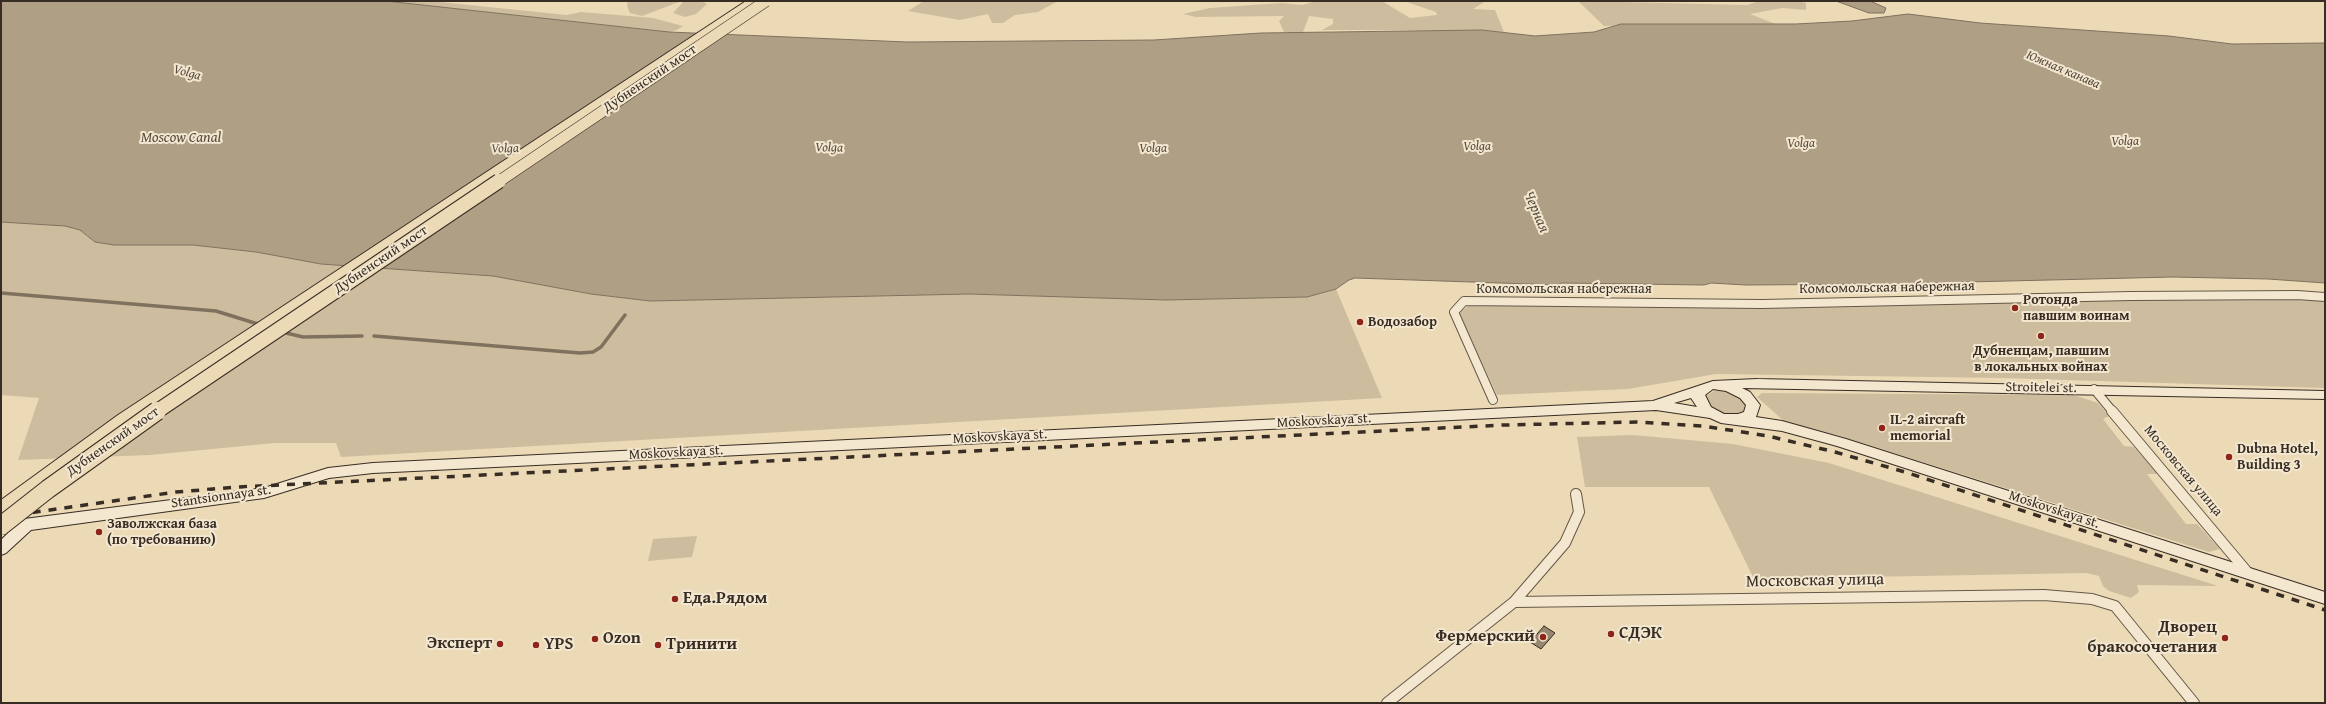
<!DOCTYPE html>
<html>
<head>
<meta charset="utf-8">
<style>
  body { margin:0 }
  #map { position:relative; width:2326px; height:704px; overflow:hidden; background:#ecdab7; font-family:"Gentium Book Plus",serif }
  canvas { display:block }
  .frame { position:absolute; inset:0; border:2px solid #382d24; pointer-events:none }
</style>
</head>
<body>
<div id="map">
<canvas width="2326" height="704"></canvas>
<div class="frame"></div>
</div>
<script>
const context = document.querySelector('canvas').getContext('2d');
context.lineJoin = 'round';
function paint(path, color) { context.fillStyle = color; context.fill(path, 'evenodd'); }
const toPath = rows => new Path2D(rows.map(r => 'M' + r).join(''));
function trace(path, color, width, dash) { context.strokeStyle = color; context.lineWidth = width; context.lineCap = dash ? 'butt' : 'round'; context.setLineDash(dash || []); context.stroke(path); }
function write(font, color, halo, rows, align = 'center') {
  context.font = font + ' "Gentium Book Plus",serif'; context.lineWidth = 4; context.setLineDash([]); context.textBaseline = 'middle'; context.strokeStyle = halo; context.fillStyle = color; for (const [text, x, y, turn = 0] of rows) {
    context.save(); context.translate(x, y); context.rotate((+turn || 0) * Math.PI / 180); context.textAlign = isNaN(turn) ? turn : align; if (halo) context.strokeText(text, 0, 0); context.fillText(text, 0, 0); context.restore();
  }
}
const green = toPath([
  [386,1,430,1,567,15,581,12,653,18,683,26,677,30,669,32,653,30],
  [628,1,677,1,679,2,642,16,630,13,627,6],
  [702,1,707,4,696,14,685,17,673,13,683,2],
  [924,1,1058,1,1038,12,1015,15,1003,23,992,23,988,14,960,20,908,11],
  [1316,1,1382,1,1410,18,1437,15,1436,12,1404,1,1486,1,1473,9,1495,10,1504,32,1482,30,1322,30,1333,24,1333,19,1309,16,1303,32,1284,32,1279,21,1284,16,1196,17,1183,14,1210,8,1281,3,1302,5],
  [1578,1,1747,5,1759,1,1796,1,1806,3,1806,10,1782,8,1750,14,1778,25,1604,26],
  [1,222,65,226,80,230,95,242,114,245,193,245,256,252,321,264,493,276,591,294,650,301,969,294,1166,300,1307,297,1336,289,1382,398,341,457,336,443,275,443,150,455,18,460,39,398,1,395],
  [2325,298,2325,388,2002,378,1716,374,1628,389,1497,395,1459,313,1469,305],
  [1716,390,1729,391,1740,397,1746,404,1744,411,1729,415,1711,408,1706,400,1706,396],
  [1762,393,2074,395,2098,403,2109,416,2103,419,2124,446,2134,447,2158,474,2147,474,2186,524,2197,524,2220,549,2209,552,1840,436,1785,422,1757,397],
  [1633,435,1733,444,1829,463,2218,586,2137,585,2139,592,2131,598,2109,591,2103,586,2099,576,2086,573,1754,579,1709,487,1585,487,1577,437],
  [697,536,692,557,648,561,653,539]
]);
const water = toPath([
  [1,1,386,1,669,32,907,42,1154,40,1261,33,1482,30,1535,36,1594,32,1621,24,1796,24,1852,21,1908,14,1980,23,2169,36,2232,44,2325,43,2325,283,2268,279,2173,277,1885,284,1746,285,1711,283,1704,285,1562,283,1558,285,1355,278,1349,280,1336,289,1307,297,1166,300,969,294,650,301,591,294,493,276,321,264,256,252,193,245,114,245,95,242,80,230,65,226,1,222,1,1],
  [1836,1,1870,1,1886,8,1884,13,1869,13,1836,1]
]);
const stream = toPath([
  [1,293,216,311,261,325],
  [282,332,303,337,362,336],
  [374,336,580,353,593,352,601,347,625,315]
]);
const building = toPath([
  [1544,626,1555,633,1541,649,1530,642,1544,626]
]);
const streetFar1 = toPath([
  [2094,389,2113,412],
  [1493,400,1454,312,1464,301,1762,304,2131,296,2297,295,2325,297]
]);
const street = toPath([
  [2112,411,2248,573],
  [1514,602,2044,595,2092,599,2115,606,2194,703],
  [1387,703,1514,602,1565,543,1579,512,1576,494]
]);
const secondary = toPath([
  [1757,379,2325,391,2325,399,1742,388,1750,392,1760,405,1756,417,1782,421,1846,439,2325,592,2325,604,1837,446,1782,431,1721,423,1710,418,1656,410,373,473,329,478,264,498,31,530,6,553,1,555,1,540,8,533,1,534,1,522,264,488,328,468,373,463,1653,401,1713,381,1757,379],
  [1713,389,1726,391,1740,398,1746,405,1744,412,1738,414,1724,414,1711,407,1705,395,1713,389],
  [1691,398,1697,407,1674,403,1691,398]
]);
const primary = toPath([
  [746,1,758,1,130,423,7,513,1,515,1,500,118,415,746,1]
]);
const rail = toPath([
  [1,517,176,492,238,487,1504,425,1637,422,1702,426,1736,431,1768,436,1835,452,1905,472,2325,610]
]);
const primaryBridgeFar2 = toPath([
  [498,182,766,1]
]);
const primaryBridgeFar1 = toPath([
  [156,412,499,181]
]);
const primaryBridge = toPath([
  [1,526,48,489,157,411]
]);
const markers = [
  [2015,308,4,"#8f2418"],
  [1360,322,4,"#8f2418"],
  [2041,336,4,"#8f2418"],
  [1882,428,4,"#8f2418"],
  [2229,457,4,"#8f2418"],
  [99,532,4,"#8f2418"],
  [675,599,4,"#8f2418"],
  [1611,634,4,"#8f2418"],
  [1543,637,4,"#8f2418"],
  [2225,638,4,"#8f2418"],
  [595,639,4,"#8f2418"],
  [500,644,4,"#8f2418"],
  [536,645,4,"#8f2418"],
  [658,645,4,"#8f2418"]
];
const farWaternames = [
  ["Южная канава",2063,70,23],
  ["Volga",187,73,15],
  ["Volga",2125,142],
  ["Volga",1801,144],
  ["Volga",1477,147],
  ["Volga",829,148,1],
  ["Volga",505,149,-1],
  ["Volga",1153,149]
];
const streetNames = [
  ["Дубненский мост",650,79,-34],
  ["Дубненский мост",381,260,-34],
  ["Комсомольская набережная",1887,288,-1],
  ["Комсомольская набережная",1564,289],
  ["Stroitelei st.",2041,388,1],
  ["Moskovskaya st.",1324,421,-3],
  ["Moskovskaya st.",1000,437,-3],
  ["Дубненский мост",113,442,-35],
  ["Moskovskaya st.",676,453,-3],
  ["Московская улица",2183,471,50],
  ["Stantsionnaya st.",221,497,-8],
  ["Moskovskaya st.",2054,510,18]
];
const poiNames = [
  ["Ротонда",2023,300],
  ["павшим воинам",2023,316],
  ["Водозабор",1368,322],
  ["Дубненцам, павшим",2041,351,"center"],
  ["в локальных войнах",2041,367,"center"],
  ["IL-2 aircraft",1890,420],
  ["memorial",1890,436],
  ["Dubna Hotel,",2237,449],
  ["Building 3",2237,465],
  ["Заволжская база",107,524],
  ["(по требованию)",107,540]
];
const waterNames = [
  ["Moscow Canal",181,138],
  ["Черная",1536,212,67]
];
const nearStreetnames = [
  ["Московская улица",1815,581,-1]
];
const nearPoinames = [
  ["Еда.Рядом",683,599],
  ["Дворец",2217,628,"right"],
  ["бракосочетания",2217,648,"right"],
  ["СДЭК",1619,634],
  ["Фермерский",1535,637,"right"],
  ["Ozon",603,639],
  ["Эксперт",492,644,"right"],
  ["YPS",544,645],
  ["Тринити",666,645]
];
paint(green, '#cdbd9e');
paint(water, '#af9f85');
trace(water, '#7f715e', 1);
trace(stream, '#7f715e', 3.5);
paint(building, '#968770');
trace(building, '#382d24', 1);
trace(streetFar1, '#655849', 10);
trace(street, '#655849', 12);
trace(secondary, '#382d24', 2);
trace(primary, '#382d24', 2);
trace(streetFar1, '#f3e7d0', 8);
trace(street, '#f3e7d0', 10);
paint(secondary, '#f3e7d0');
paint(primary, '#ecdab7');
trace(rail, '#382d24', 3.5, [8, 8]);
trace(primaryBridgeFar2, '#382d24', 12, []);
trace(primaryBridgeFar1, '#382d24', 16, []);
trace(primaryBridge, '#382d24', 20, []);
trace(primaryBridgeFar2, '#ecdab7', 11);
trace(primaryBridgeFar1, '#ecdab7', 14);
trace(primaryBridge, '#ecdab7', 18);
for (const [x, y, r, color] of markers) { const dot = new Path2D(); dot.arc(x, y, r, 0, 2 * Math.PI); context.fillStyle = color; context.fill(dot); trace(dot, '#f3e7d0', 1.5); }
write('italic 13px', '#564a3c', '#f3e7d0', farWaternames);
write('14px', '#382d24', '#f3e7d0', streetNames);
write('bold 14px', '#382d24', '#f3e7d0', poiNames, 'left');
write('italic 15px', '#564a3c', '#f3e7d0', waterNames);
write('17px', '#382d24', '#f3e7d0', nearStreetnames);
write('bold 17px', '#382d24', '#f3e7d0', nearPoinames, 'left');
</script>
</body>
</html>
